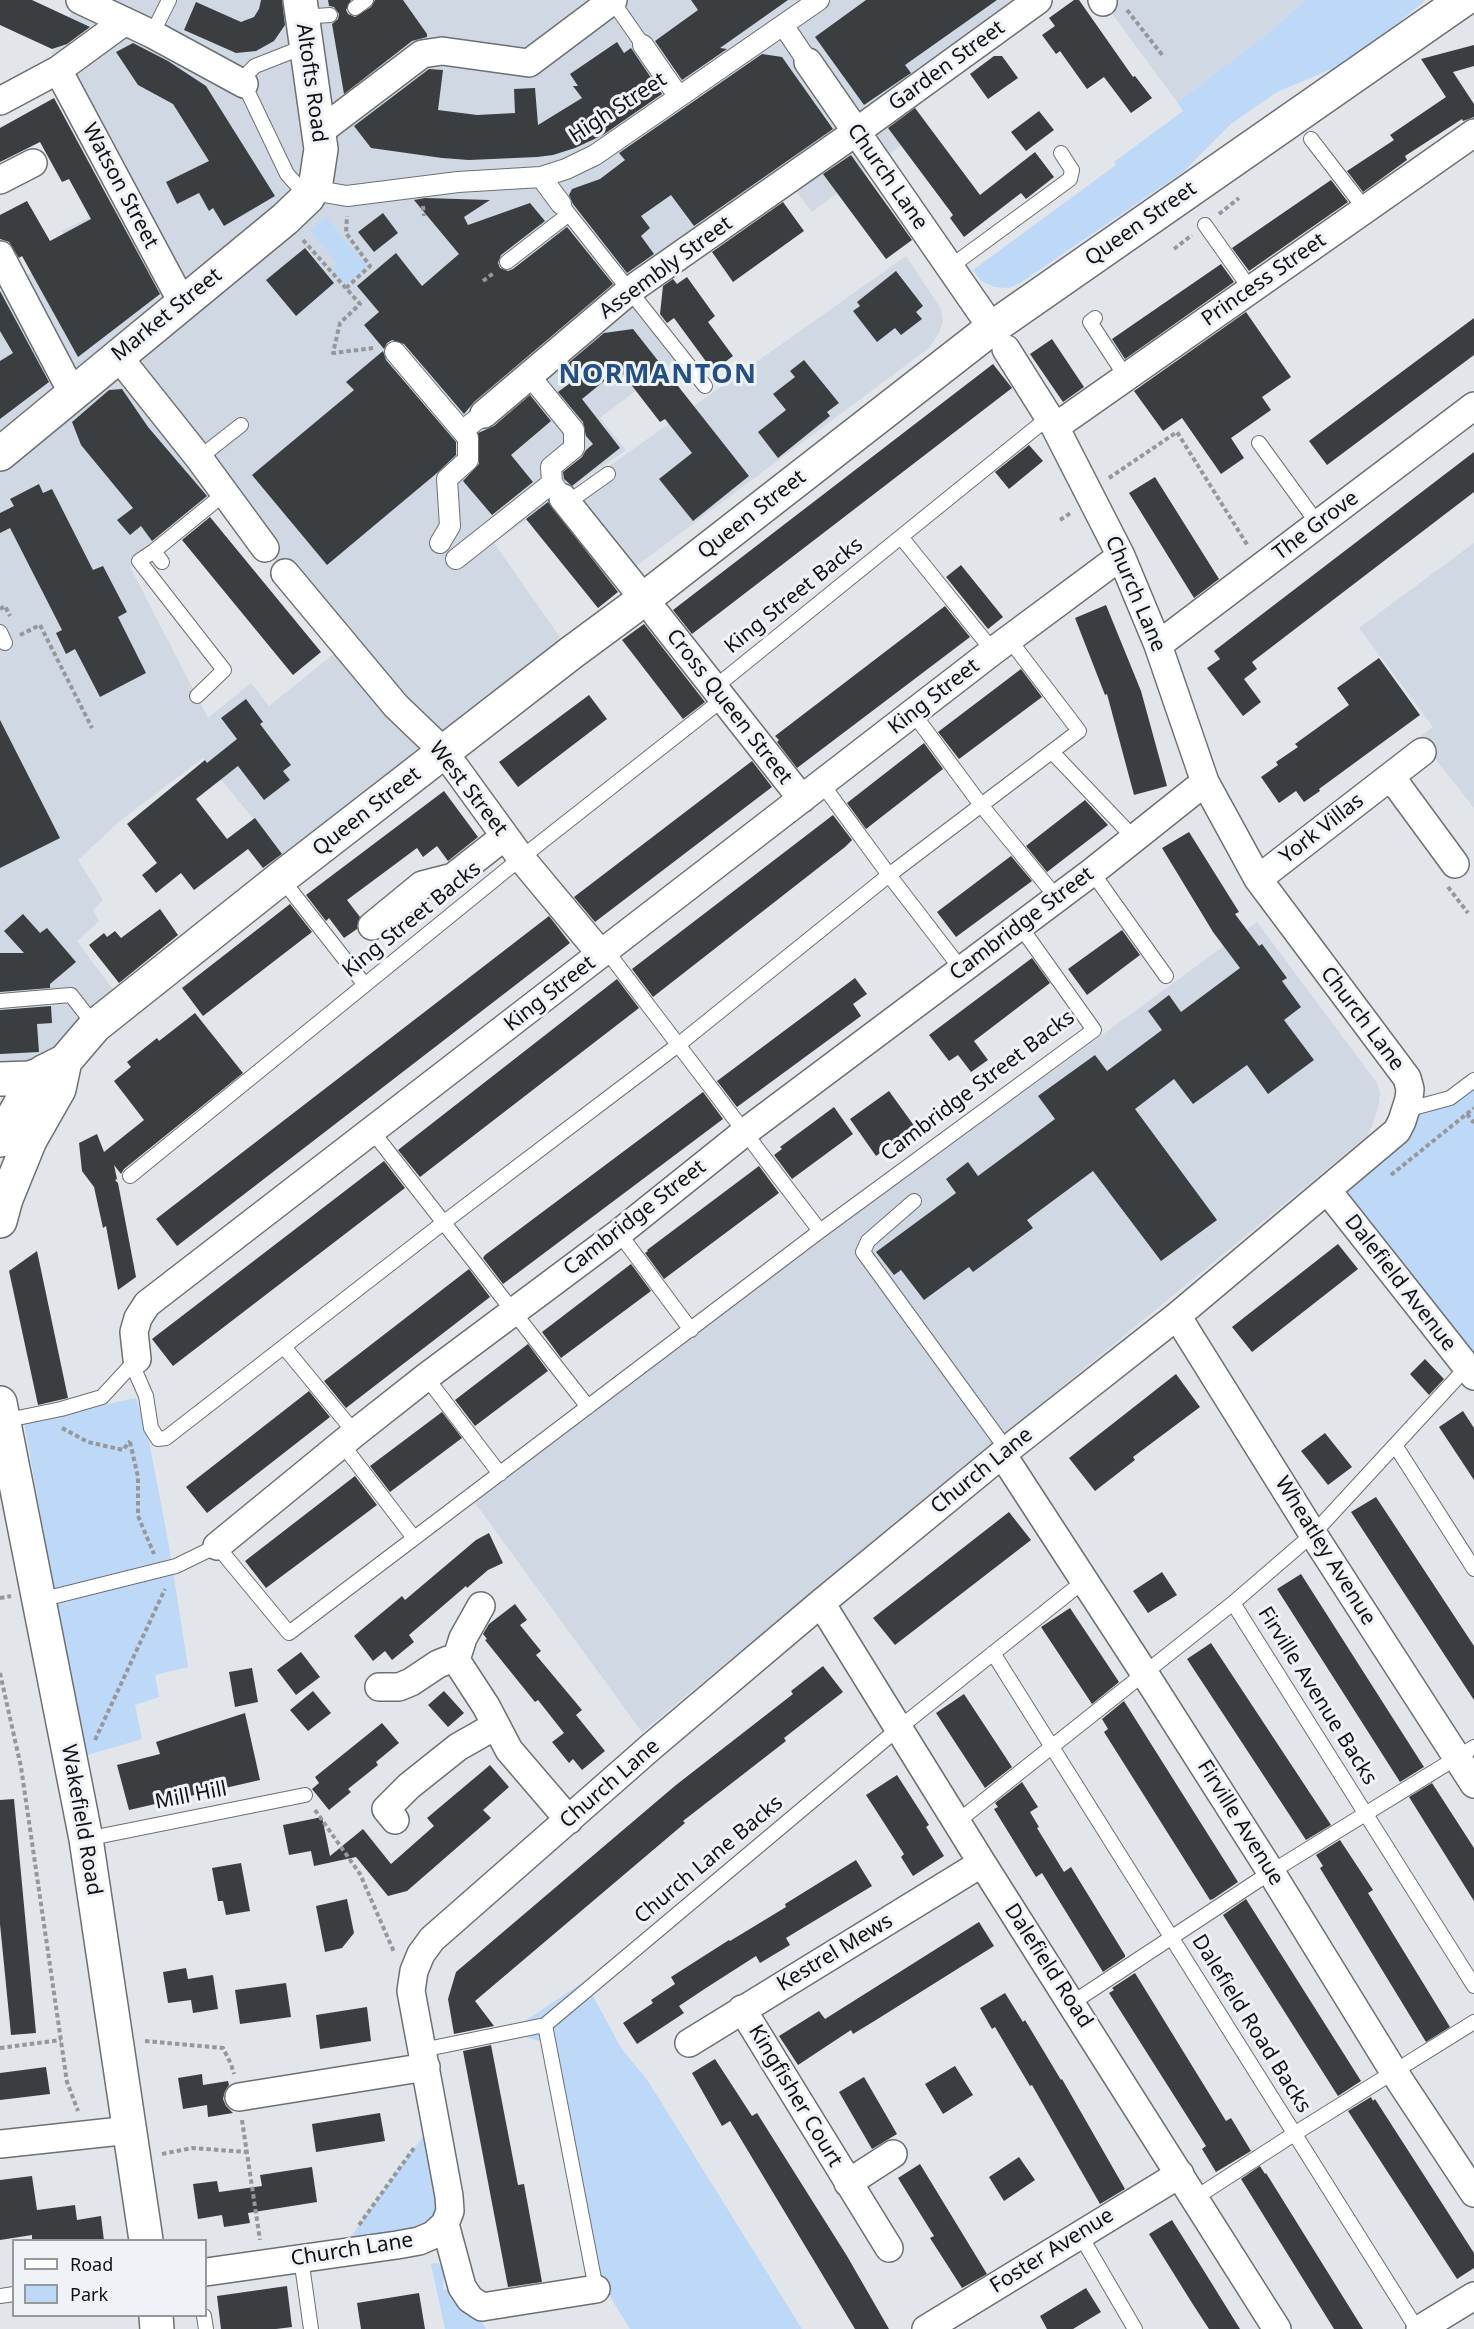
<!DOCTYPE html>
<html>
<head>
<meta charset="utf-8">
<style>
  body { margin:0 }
  #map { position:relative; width:1474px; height:2329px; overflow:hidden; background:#e2e5ea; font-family:"Noto Sans",sans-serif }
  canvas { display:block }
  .legend { position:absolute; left:12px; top:2239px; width:195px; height:78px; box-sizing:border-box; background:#eff3f7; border:2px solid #96999b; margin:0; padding:8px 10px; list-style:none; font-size:18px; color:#101112 }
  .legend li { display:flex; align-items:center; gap:12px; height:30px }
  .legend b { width:30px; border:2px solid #96999b }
</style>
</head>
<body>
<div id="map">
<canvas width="1474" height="2329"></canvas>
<ul class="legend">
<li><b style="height:8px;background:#fff"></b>Road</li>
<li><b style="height:16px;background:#bed8f8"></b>Park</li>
</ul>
</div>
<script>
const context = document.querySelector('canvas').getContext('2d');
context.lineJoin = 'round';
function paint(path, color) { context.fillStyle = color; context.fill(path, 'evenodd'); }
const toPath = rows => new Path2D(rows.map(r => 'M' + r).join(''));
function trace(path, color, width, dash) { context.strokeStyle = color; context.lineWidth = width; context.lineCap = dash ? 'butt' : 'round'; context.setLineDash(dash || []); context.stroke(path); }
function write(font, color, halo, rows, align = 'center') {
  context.font = font + ' "Noto Sans",sans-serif'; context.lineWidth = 6; context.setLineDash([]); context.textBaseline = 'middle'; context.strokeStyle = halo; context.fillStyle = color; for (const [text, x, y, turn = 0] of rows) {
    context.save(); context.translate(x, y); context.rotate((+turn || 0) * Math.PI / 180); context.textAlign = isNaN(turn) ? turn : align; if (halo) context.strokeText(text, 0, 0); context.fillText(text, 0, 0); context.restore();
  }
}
const built = toPath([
  [77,0,1038,0,907,96,928,125,812,212,788,180,629,291,681,356,600,418,626,450,494,543,571,653,294,868,203,758,121,820,78,860,103,900,93,910,99,921,77,941,123,1003,95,1026,0,1082,0,291,71,249,62,231,127,198,51,55],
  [224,494,265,548,345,645,269,706,251,683,208,718,130,567],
  [1102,0,1305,0,1271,31,1177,102],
  [906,256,941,309,943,322,939,333,929,348,635,567,571,493],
  [1474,543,1474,808,1419,738,1433,727,1359,628],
  [1257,922,1377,1083,1380,1093,1379,1104,1372,1126,1367,1136,642,1732,470,1496]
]);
const green = toPath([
  [1305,0,1426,0,1389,30,1334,68,1277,92,1231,124,1183,172,1020,283,1009,288,994,287,981,281,973,270,1116,165,1114,162,1183,111,1177,102,1271,31],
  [326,217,367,267,345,285,333,270,339,265,310,230],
  [1474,1080,1474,1376,1327,1190,1402,1121],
  [136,1398,150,1446,169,1546,188,1667,155,1675,159,1697,135,1705,142,1739,84,1756,24,1422],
  [585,1981,621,2048,648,2081,802,2329,630,2329,606,2290,596,2289,549,2044,526,2037,522,2023],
  [436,2118,445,2224,340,2252],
  [438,2263,444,2270,443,2290,462,2287,486,2329,445,2329,431,2264]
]);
const building = toPath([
  [0,0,32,0,90,27,67,44,52,49,0,25],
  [261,0,282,0,285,25,274,41,256,51,236,53,184,30,196,2,241,22,254,17,259,9],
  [328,0,351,0,346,10,348,14,355,17,371,7,375,0,403,0,427,34,427,37,412,41,344,94,332,24,338,19,339,14,334,7,329,6],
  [691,0,788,0,720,48,727,49,682,80,655,41,698,10],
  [866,0,997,0,905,65,911,73,864,105,815,37],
  [1074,0,1079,0,1133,77,1135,76,1152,98,1131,113,1104,77,1087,89,1060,51,1056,54,1042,35,1055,26,1049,18],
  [617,42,624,53,631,48,662,94,603,135,575,148,553,155,537,157,469,160,442,158,371,148,354,126,429,69,443,70,438,110,477,115,515,113,514,89,535,88,538,125,582,98,573,86,578,86,570,74],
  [133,43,168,61,206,86,275,196,224,226,213,208,209,211,199,193,177,204,166,182,209,161,173,104,138,85,116,52],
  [1474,45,1474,66,1453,72,1474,104,1474,117,1463,121,1462,119,1405,156,1407,160,1363,192,1347,171,1394,140,1390,135,1446,97,1421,59],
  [762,54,782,57,833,129,694,226,671,195,641,216,650,228,641,236,654,254,627,273,573,204,569,195,572,189,600,179,625,160,619,153],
  [994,56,1002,56,1018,78,988,99,970,74],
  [54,98,160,294,78,357,22,256,19,258,9,242,0,239,0,215,27,201,50,241,91,219,69,179,62,182,40,142,0,162,0,128],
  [915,108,980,195,1035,152,1054,177,1026,199,1021,193,964,237,950,218,953,215,888,128],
  [1039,111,1054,130,1026,151,1011,132],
  [851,155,912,240,886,259,823,174],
  [1331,180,1348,202,1249,271,1232,248],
  [425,198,490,200,464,217,468,225,530,203,545,221,501,255,498,263,500,268,508,271,513,269,567,227,613,284,474,402,464,414,404,344,392,340,387,343,384,349,364,325,379,312,357,286,396,253,422,286,459,254,414,200],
  [783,202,804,231,733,282,712,252],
  [383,213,398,233,374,252,358,232],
  [305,248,334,283,296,316,266,280],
  [1221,264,1234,282,1125,359,1112,339],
  [896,271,923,306,916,312,922,319,901,335,895,328,877,342,853,311,860,306,857,302],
  [687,277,715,316,708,322,733,356,713,371,674,318,667,323,660,314,663,286,673,279,677,284],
  [0,291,49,382,0,419,0,361,13,353,0,331],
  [1246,312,1291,377,1262,397,1271,410,1231,438,1244,458,1221,474,1182,418,1163,431,1134,391],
  [1474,318,1474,355,1327,465,1309,441],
  [633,329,749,476,693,521,659,479,692,453,665,419,660,422,619,369,582,399,620,448,572,486,564,479,563,472,582,457,586,450,593,444,586,436,583,422,558,392,577,378,566,365,604,333],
  [1052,339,1084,387,1063,402,1030,354],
  [383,351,386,360,456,442,456,455,437,473,327,565,252,475,354,390,346,382],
  [804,360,839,403,827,412,830,416,778,458,758,432,786,410,773,394,795,377,790,371],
  [993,364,1012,388,692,634,673,610],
  [122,389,148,427,207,496,152,541,141,526,130,535,117,520,133,508,81,445,72,422,109,390],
  [530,395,551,421,511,455,533,482,492,515,463,481,479,464,478,433,494,426],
  [1029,445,1043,461,1009,489,995,472],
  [1474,452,1474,492,1252,662,1257,669,1244,679,1261,702,1243,716,1207,668,1220,659,1214,651],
  [1155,477,1219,579,1194,598,1129,493],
  [39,484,43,493,52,489,93,570,103,566,127,612,118,617,146,673,100,697,75,649,66,654,56,633,62,630,10,528,0,533,0,513,14,506,10,499],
  [548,502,618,592,598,608,526,519],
  [210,517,321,652,293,675,182,540],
  [961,565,1003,617,988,629,946,577],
  [1106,605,1141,691,1167,786,1134,795,1107,694,1105,695,1075,618],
  [945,606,970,637,797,768,777,742,779,740,775,736],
  [644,624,705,702,683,719,622,640],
  [1379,658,1420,715,1319,789,1320,791,1304,802,1296,791,1279,803,1261,777,1278,765,1276,762,1298,747,1295,744,1349,705,1337,688],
  [1021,669,1042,697,959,759,938,732],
  [589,695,607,719,518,787,499,762],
  [246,699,263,722,260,724,291,765,283,771,290,780,264,800,238,766,196,799,227,839,255,818,282,854,263,868,248,849,194,890,181,873,156,893,142,875,157,863,127,824,205,760,207,763,237,739,221,718],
  [0,720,60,838,0,868],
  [924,743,943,769,866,829,847,803],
  [752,761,772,787,595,922,574,897],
  [444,791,478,837,448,861,437,846,423,857,417,848,347,900,360,917,357,929,344,938,329,918,326,921,306,895],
  [1085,800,1108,825,1047,872,1026,846],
  [833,815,852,840,845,847,653,997,632,969],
  [1189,832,1239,912,1235,914,1259,946,1262,944,1287,978,1282,981,1301,1007,1284,1020,1314,1060,1268,1094,1247,1065,1193,1104,1174,1079,1135,1109,1217,1220,1161,1261,1093,1171,1027,1220,1033,1228,973,1272,969,1267,924,1300,901,1270,894,1275,876,1252,956,1193,946,1179,968,1162,978,1176,1055,1119,1038,1096,1095,1055,1107,1071,1162,1030,1148,1011,1169,995,1181,1012,1240,968,1213,932,1162,848],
  [1011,856,1032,881,956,937,937,912],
  [290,904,312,932,203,1016,182,988],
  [160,909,178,935,119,983,89,945,104,933,107,937,115,931,121,938],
  [23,914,40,933,47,928,76,962,50,984,50,988,0,992,0,953,24,953,4,931],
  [549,916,570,943,177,1246,156,1219],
  [1122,930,1140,955,1087,995,1068,969],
  [1032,958,1050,983,974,1041,988,1060,971,1072,958,1055,949,1061,929,1035],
  [855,978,867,994,853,1004,861,1016,737,1107,717,1081],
  [617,979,639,1008,420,1177,398,1150],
  [51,1006,52,1023,37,1024,39,1052,0,1054,0,1010],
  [195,1013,243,1073,124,1169,121,1174,114,1165,117,1179,115,1180,118,1183,136,1277,118,1290,106,1226,103,1228,94,1187,82,1171,79,1143,97,1134,104,1152,144,1120,114,1081,131,1067,127,1062,157,1038,159,1041],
  [889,1091,915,1127,876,1156,850,1119],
  [703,1092,723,1119,503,1284,483,1258,485,1255],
  [834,1107,853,1134,792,1179,774,1155,782,1149,780,1147],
  [384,1161,405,1188,173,1366,152,1339],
  [759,1166,779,1193,664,1279,645,1253,648,1251,647,1250],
  [1338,1244,1358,1269,1252,1352,1232,1327],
  [37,1251,68,1398,38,1405,9,1271],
  [631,1264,651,1291,561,1358,542,1332],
  [469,1269,490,1297,346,1408,324,1381],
  [528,1344,548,1371,475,1426,455,1400],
  [1425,1359,1444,1379,1429,1395,1410,1374],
  [1176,1374,1200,1407,1133,1457,1135,1460,1095,1491,1069,1458],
  [309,1391,330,1417,207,1513,186,1487],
  [1463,1411,1474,1428,1474,1480,1439,1427],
  [442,1412,462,1438,390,1492,370,1466],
  [1325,1433,1352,1467,1328,1485,1301,1451],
  [355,1476,377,1505,266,1588,245,1561],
  [1376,1497,1474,1646,1474,1700,1351,1512],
  [1009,1512,1031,1540,895,1645,873,1618],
  [489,1533,503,1563,488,1570,467,1588,466,1586,409,1635,414,1642,392,1660,385,1651,373,1661,354,1636,402,1596,405,1600,476,1540],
  [1162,1572,1177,1595,1148,1613,1133,1591],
  [1301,1574,1424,1767,1400,1782,1277,1589],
  [515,1604,527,1620,520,1625,541,1651,536,1655,582,1710,576,1715,605,1751,582,1770,573,1759,569,1763,552,1742,564,1733,538,1700,535,1702,485,1640,487,1639,483,1634,489,1624],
  [1070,1608,1119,1682,1092,1704,1041,1627],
  [1211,1643,1331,1825,1306,1840,1187,1659],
  [301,1652,320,1677,296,1695,277,1670],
  [823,1666,843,1692,784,1738,786,1741,683,1821,685,1823,475,2001,494,2026,454,2034,448,1999,456,1972,676,1785,793,1694,791,1691],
  [252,1668,258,1702,235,1707,229,1672],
  [313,1691,331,1713,308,1731,290,1710],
  [444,1691,464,1713,448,1727,428,1705],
  [964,1694,1012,1767,985,1788,936,1713],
  [1124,1701,1238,1882,1213,1899,1210,1900,1104,1732,1108,1729,1102,1719],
  [245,1713,260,1780,129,1810,117,1765,160,1754,156,1742],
  [382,1723,399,1743,376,1762,378,1765,348,1789,351,1792,329,1810,312,1789,319,1783,315,1777],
  [490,1765,509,1787,483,1810,491,1818,407,1891,388,1896,356,1857,314,1866,311,1851,289,1855,283,1825,322,1817,330,1856,363,1829,391,1864,434,1826,427,1818],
  [897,1775,929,1825,926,1827,944,1856,913,1876,901,1857,904,1854,866,1795],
  [1022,1782,1038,1807,1030,1812,1039,1827,1037,1828,1064,1872,1071,1867,1125,1955,1125,1957,1103,1972,1042,1873,1036,1877,994,1809,998,1807,995,1803],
  [1432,1783,1474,1848,1474,1901,1409,1797],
  [14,1799,36,2033,11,2035,0,1924,0,1800],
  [1340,1840,1373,1890,1368,1893,1450,2027,1426,2042,1320,1868,1323,1866,1316,1855],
  [856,1860,872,1886,786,1938,790,1945,760,1963,756,1956,706,1988,679,2006,684,2013,637,2044,623,2023,653,2003,651,2000,675,1984,671,1977,729,1940,730,1941,786,1907,785,1904],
  [241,1863,250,1911,226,1915,223,1901,218,1901,212,1868],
  [347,1899,354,1933,342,1948,325,1952,316,1906],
  [1246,1899,1361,2081,1338,2096,1223,1915],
  [979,1922,994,1946,876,2020,853,2034,851,2030,798,2065,779,2036,819,2011,825,2019],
  [186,1968,188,1979,213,1975,218,2009,193,2013,191,2000,168,2003,163,1972],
  [1135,1973,1226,2121,1231,2118,1251,2151,1216,2172,1202,2149,1206,2146,1109,1993,1114,1990,1112,1988],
  [286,1983,291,2017,240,2024,235,1990],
  [1005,1993,1023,2022,1025,2020,1061,2080,1062,2079,1125,2189,1100,2204,1032,2085,1030,2086,995,2027,992,2029,980,2008],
  [367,2007,371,2041,320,2049,316,2015],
  [491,2045,518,2185,524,2184,542,2282,508,2287,463,2051],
  [715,2059,752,2116,757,2113,847,2256,889,2329,855,2329,730,2121,722,2126,692,2073],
  [955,2066,973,2095,943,2114,925,2084],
  [46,2067,50,2094,0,2100,0,2073],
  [202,2074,203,2085,228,2081,229,2085,225,2091,223,2099,226,2106,233,2113,208,2117,207,2105,183,2109,178,2078],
  [864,2077,897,2134,872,2149,839,2092],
  [1371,2097,1373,2101,1375,2099,1474,2253,1474,2268,1457,2279,1348,2111],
  [380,2113,385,2141,316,2152,312,2124],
  [1019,2157,1035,2180,1004,2201,989,2177],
  [920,2164,987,2274,962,2288,930,2238,934,2236,898,2178],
  [1260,2166,1265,2174,1266,2173,1363,2329,1334,2329,1241,2179],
  [312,2167,317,2202,248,2213,250,2223,224,2227,222,2215,198,2219,193,2184,217,2181,219,2192,262,2186,260,2175],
  [32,2176,37,2210,75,2205,77,2220,101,2216,104,2241,32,2241,32,2235,0,2240,0,2180],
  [1172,2220,1204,2271,1240,2329,1209,2329,1192,2303,1149,2234],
  [287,2286,292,2327,276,2329,221,2329,217,2296],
  [1086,2288,1101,2312,1073,2329,1047,2329,1040,2316],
  [419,2293,425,2329,361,2329,357,2303]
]);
const path = toPath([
  [1127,10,1163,56],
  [423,206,424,216],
  [1219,214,1239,198],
  [303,240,360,304,340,323,333,353,374,348],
  [1174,249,1192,235],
  [483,281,495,272],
  [346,288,370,266,346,233,347,216],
  [1109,478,1177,432,1248,546],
  [1060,520,1072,512],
  [0,609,5,606,10,616],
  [20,635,40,625,92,728],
  [1448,887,1468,913],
  [1467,1114,1474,1123],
  [1391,1175,1474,1108],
  [62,1428,88,1442,123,1450,130,1441],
  [130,1442,138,1477,138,1516,154,1554],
  [0,1598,11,1596],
  [0,1673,21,1767,67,2082,78,2111],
  [95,1740,165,1589],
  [315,1810,360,1874,394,1952],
  [145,2041,223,2048,231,2064,234,2074],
  [0,2048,61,2040],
  [242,2120,260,2240],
  [162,2154,192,2148,247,2152],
  [359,2225,414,2148]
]);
const service = toPath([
  [613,2,643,45],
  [355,8,366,0],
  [302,17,330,15],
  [152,34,169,0],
  [306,46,255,66,247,74,244,84,287,174,308,197],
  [1311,139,1365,209],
  [561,204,705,386],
  [1205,225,1251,290],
  [507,262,569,214],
  [950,267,1070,179,1072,170,1061,153],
  [1095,318,1090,322,1126,377],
  [1259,443,1318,524],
  [199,458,241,425],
  [567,503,608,474],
  [901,537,993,651],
  [154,551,139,561,224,670,197,696],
  [162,562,154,551,224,494],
  [0,632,5,643],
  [714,688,1049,417],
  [913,713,981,805,1057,898],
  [1052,752,1133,837],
  [822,784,889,875,962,970],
  [1092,872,1166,976],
  [281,878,365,985],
  [606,950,820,1231],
  [0,1001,71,995,95,1026],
  [1406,1110,1450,1098,1474,1080],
  [372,1131,588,1407],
  [130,1176,521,858,723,699],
  [914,1201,868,1241,863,1252,1007,1450],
  [619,1233,691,1330],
  [284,1347,355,1433],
  [132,1364,146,1396,151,1428,158,1439,166,1438,443,1223,678,1045,889,875,1079,731,1009,639],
  [426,1377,500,1474],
  [3,1421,61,1409,102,1397,137,1359],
  [342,1444,414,1538],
  [1395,1445,1474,1569],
  [40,1600,176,1566,217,1546,289,1633,820,1231,1094,1030,1020,926],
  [1233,1603,1474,1986],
  [993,1653,1417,2329],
  [957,1822,1233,1603,1313,1534,1467,1367],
  [86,1839,305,1795],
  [1072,2003,1271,1872,1474,1747],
  [422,2050,545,2025],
  [1195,2198,1294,2134,1474,2022],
  [1079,2233,1135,2329],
  [301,2258,311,2329],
  [596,2289,545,2025,899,1728,1084,1581],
  [0,2296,14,2294],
  [204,2316,206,2329]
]);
const pedestrian = toPath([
  [783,25,808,62],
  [643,45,679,97],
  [541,177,561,204],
  [312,190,347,196,458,182,541,177,566,169,595,155,819,0],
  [395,352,462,431,484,414],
  [530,376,574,430,574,448,551,467,552,483],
  [440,543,450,526,447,479,468,460,468,438,462,431],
  [456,559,552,483,563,498]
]);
const minor = toPath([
  [80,0,152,34,244,84],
  [1102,0,1103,2],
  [808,62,992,328],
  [58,70,182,302],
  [0,101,58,70,125,21],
  [319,132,422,54,442,51,529,63,613,0],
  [0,180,33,163],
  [0,255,73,394],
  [117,355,199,458,265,548],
  [484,414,629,291,856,132,1038,0],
  [1055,427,1474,133],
  [563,498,644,599],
  [285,573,396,706,444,752,521,858,601,954],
  [657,615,802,799],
  [1158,645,1474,406],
  [1387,779,1394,781,1455,864],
  [1258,879,1422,752],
  [372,926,422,885,453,877,505,836],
  [1327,1190,1474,1376],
  [1177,1316,1313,1534,1474,1784],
  [137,1359,134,1332,138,1318,147,1304,993,651,1121,556],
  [1002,1454,1145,1674,1271,1872,1394,2072,1474,2193],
  [217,1546,355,1433,426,1377,619,1233,745,1132,1092,872,1205,782],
  [821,1603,982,1863,1277,2329],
  [481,1606,463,1638,456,1660,486,1706,509,1750,569,1820],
  [379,1687,399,1687,411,1682,438,1664,448,1660,456,1660],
  [395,1820,386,1809,409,1786,458,1747,495,1726],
  [742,2009,889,2248],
  [689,2043,982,1863],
  [239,2097,426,2067],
  [0,2144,130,2130],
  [848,2183,893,2154],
  [445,2224,462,2287,470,2299,482,2307,596,2289],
  [206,2272,397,2245,419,2241,433,2235,445,2224,450,2211,449,2196,411,1991,414,1971,421,1954,432,1939,652,1746,821,1603,1007,1450,1177,1316,1397,1131,1402,1121,1409,1099,1410,1089,1407,1078,1258,879,1205,782,1158,645,1121,556,1055,427,1006,349],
  [926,2329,1180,2174],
  [1420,2329,1474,2296]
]);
const tertiary = toPath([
  [0,454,285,219,308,197,316,182,321,149,300,0],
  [0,1079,30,1078,41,1074],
  [0,1140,22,1101,43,1072,65,1061,95,1026,281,878,571,653,644,599,992,328,1463,0],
  [0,1221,6,1199,30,1140,59,1089,65,1061],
  [0,1403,86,1839,146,2240],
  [156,2316,157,2329]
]);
const streetNames = [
  ["Garden Street",947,66,-36],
  ["Altofts Road",311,83,82],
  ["High Street",618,108,-33],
  ["Church Lane",887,177,55],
  ["Watson Street",120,186,62],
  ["Queen Street",1141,224,-35],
  ["Assembly Street",666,268,-36],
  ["Princess Street",1264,280,-35],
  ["Market Street",167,315,-39],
  ["Queen Street",752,515,-38],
  ["The Grove",1316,526,-37],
  ["Church Lane",1135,594,67],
  ["King Street Backs",794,596,-39],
  ["King Street",934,697,-38],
  ["Cross Queen Street",729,707,52],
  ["West Street",468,789,52],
  ["Queen Street",367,812,-38],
  ["York Villas",1322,829,-38],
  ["King Street Backs",412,920,-39],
  ["Cambridge Street",1022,924,-37],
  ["King Street",550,994,-38],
  ["Church Lane",1362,1019,53],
  ["Cambridge Street Backs",978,1086,-37],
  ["Cambridge Street",635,1218,-38],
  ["Dalefield Avenue",1400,1283,52],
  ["Church Lane",982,1471,-39],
  ["Wheatley Avenue",1325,1551,58],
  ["Firville Avenue Backs",1317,1696,58],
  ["Church Lane",610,1784,-41],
  ["Mill Hill",191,1796,-11],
  ["Wakefield Road",81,1820,80],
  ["Firville Avenue",1240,1823,58],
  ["Church Lane Backs",709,1860,-40],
  ["Kestrel Mews",835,1953,-31],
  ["Dalefield Road",1048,1966,57],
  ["Dalefield Road Backs",1251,2024,58],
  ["Kingfisher Court",795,2096,59],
  ["Church Lane",352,2250,-9],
  ["Foster Avenue",1052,2251,-32]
];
const districtNames = [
  ["NORMANTON",658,375]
];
paint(built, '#d0d9e3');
paint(green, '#bed8f8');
paint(building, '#3b3e41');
trace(service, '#6c7073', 16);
trace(pedestrian, '#6c7073', 22);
trace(minor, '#6c7073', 30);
trace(tertiary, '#6c7073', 36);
trace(path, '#95979b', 4, [4.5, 3]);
trace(service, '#fff', 14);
trace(pedestrian, '#fff', 20);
trace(minor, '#fff', 27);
trace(tertiary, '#fff', 33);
write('21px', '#101112', '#eff3f7', streetNames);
context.letterSpacing = '1.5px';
write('bold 27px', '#225084', '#eff3f7', districtNames);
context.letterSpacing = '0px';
</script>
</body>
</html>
